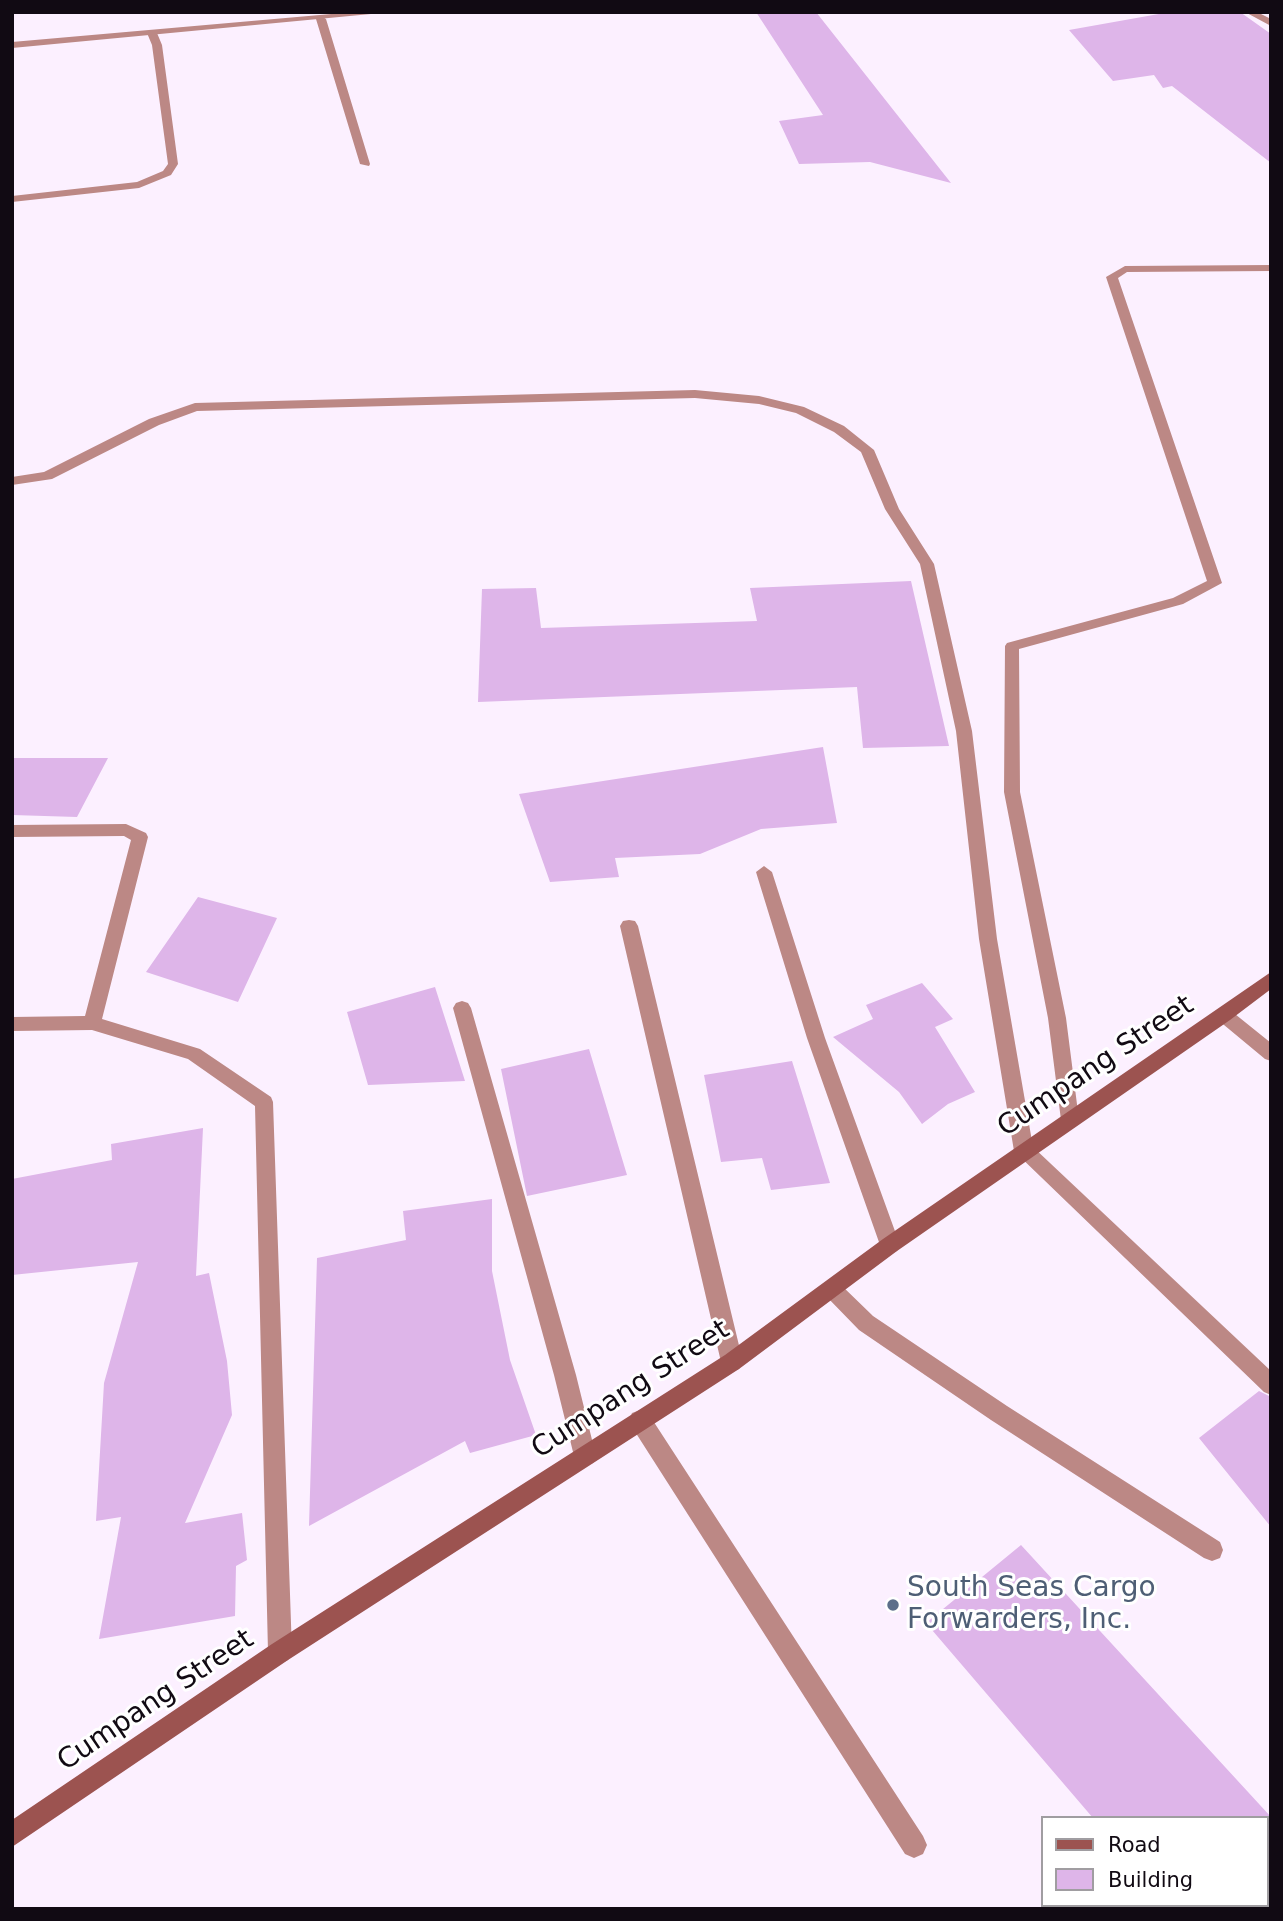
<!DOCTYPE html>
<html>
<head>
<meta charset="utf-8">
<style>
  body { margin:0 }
  #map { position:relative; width:1283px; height:1921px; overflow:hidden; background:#fcf0ff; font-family:"DejaVu Sans",sans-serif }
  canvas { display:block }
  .frame { position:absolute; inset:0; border:14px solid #110a13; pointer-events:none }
  .legend { position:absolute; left:1041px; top:1816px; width:228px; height:91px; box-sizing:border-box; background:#fff; border:2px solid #a09da1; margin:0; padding:9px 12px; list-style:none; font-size:21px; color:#110a13 }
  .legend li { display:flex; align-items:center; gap:14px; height:35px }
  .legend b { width:35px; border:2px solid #a09da1 }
</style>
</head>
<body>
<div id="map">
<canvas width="1283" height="1921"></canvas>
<div class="frame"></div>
<ul class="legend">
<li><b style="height:9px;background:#9c5350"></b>Road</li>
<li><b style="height:19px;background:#deb5e9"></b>Building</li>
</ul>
</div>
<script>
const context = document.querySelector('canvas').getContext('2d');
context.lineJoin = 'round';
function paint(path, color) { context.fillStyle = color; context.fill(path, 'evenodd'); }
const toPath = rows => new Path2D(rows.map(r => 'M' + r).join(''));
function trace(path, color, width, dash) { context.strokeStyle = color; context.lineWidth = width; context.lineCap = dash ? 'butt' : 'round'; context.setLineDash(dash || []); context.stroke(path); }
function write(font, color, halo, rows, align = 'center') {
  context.font = font + ' "DejaVu Sans",sans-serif'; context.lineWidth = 6; context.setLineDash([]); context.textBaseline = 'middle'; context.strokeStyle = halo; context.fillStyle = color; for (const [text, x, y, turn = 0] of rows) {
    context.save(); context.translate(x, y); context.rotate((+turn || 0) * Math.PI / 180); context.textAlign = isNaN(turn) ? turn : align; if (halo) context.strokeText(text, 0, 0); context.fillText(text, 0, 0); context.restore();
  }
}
const building = toPath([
  [756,12,816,12,951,183,870,162,799,164,779,121,823,115],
  [1170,12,1240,12,1271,34,1271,163,1172,86,1163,88,1154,75,1113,81,1069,30],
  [911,581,949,746,863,748,857,687,478,702,482,589,536,588,541,628,757,621,750,588],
  [823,747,837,823,761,829,700,854,615,858,619,877,550,882,519,794],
  [12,758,108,758,77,817,12,815],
  [198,897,277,918,238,1002,146,972],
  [922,983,953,1019,935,1027,975,1092,948,1104,922,1124,899,1092,833,1037,873,1019,866,1005],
  [435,987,465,1081,368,1085,347,1012],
  [589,1049,627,1175,527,1196,501,1069],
  [792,1061,830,1183,771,1190,762,1158,721,1162,704,1075],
  [203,1128,196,1276,209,1273,227,1361,232,1415,185,1523,242,1513,247,1560,236,1566,235,1616,99,1639,121,1517,96,1521,104,1383,138,1262,12,1275,12,1179,112,1160,111,1144],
  [492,1199,492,1271,510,1360,536,1435,470,1453,465,1441,309,1526,317,1258,406,1240,403,1211],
  [1259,1391,1271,1397,1271,1527,1199,1438],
  [1021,1545,1271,1817,1271,1868,1267,1871,1267,1818,1093,1818,926,1623]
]);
const lane = toPath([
  [321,16,326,19,370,164,369,166,360,164,316,19,321,16],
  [152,30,157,33,162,45,178,164,171,175,139,188,12,202,12,196,137,182,163,171,168,164,152,45,147,33,152,30],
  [1271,265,1271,271,1127,272,1118,278,1222,583,1183,604,1019,649,1020,792,1066,1018,1079,1120,1077,1125,1070,1128,1063,1125,1061,1120,1048,1018,1004,792,1005,646,1007,643,1173,598,1207,581,1106,277,1125,266,1271,265],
  [1224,1008,1230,1010,1271,1043,1271,1061,1265,1059,1218,1020,1215,1015,1218,1010,1224,1008],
  [832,1280,839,1283,873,1316,1007,1406,1220,1542,1223,1550,1220,1558,1212,1561,1204,1558,991,1420,859,1330,825,1295,822,1289,825,1283,832,1280],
  [640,1410,648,1413,923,1836,927,1845,923,1854,914,1858,905,1854,632,1427,629,1420,632,1413,640,1410]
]);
const street = toPath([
  [354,12,392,12,12,48,12,42,354,12],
  [1245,12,1257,12,1271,19,1271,26,1245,12],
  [695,390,759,396,804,407,844,426,874,450,899,509,934,564,972,731,997,939,1033,1147,1271,1371,1271,1395,1264,1392,1014,1151,979,939,956,731,920,564,885,509,861,452,834,432,796,413,759,404,695,398,197,411,159,425,52,479,12,485,12,477,44,472,149,419,195,403,695,390],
  [126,824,146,833,148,837,102,1019,200,1049,271,1097,273,1102,292,1652,288,1660,280,1664,272,1660,268,1652,255,1106,188,1059,92,1030,12,1031,12,1017,85,1016,131,840,124,836,12,837,12,825,126,824],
  [764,866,772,872,825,1038,900,1245,897,1251,890,1254,883,1251,880,1245,807,1038,756,872,764,866],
  [629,920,635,921,638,926,743,1362,739,1369,732,1372,725,1369,721,1362,620,926,623,921,629,920],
  [462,1001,468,1003,471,1008,576,1375,596,1456,593,1463,585,1466,577,1463,574,1456,554,1375,453,1008,456,1003,462,1001]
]);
const secondary = toPath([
  [1271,972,1271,989,1230,1020,897,1251,739,1369,288,1660,12,1847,12,1820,272,1644,725,1355,883,1239,1271,972]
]);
const markers = [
  [893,1605,7,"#5c6f8a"]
];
const nearStreetnames = [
  ["Cumpang Street",1096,1067,-34],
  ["Cumpang Street",631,1390,-33],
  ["Cumpang Street",156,1701,-34]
];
const nearServicenames = [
  ["South Seas Cargo",907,1589],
  ["Forwarders, Inc.",907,1621]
];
paint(building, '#deb5e9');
paint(lane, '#bc8885');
paint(street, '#bc8885');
paint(secondary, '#9c5350');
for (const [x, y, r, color] of markers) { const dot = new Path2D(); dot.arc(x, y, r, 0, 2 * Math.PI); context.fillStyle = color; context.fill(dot); trace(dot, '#fff', 2.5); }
write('28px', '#110a13', '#fff', nearStreetnames);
write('28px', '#4e5e75', '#fff', nearServicenames, 'left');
</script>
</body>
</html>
